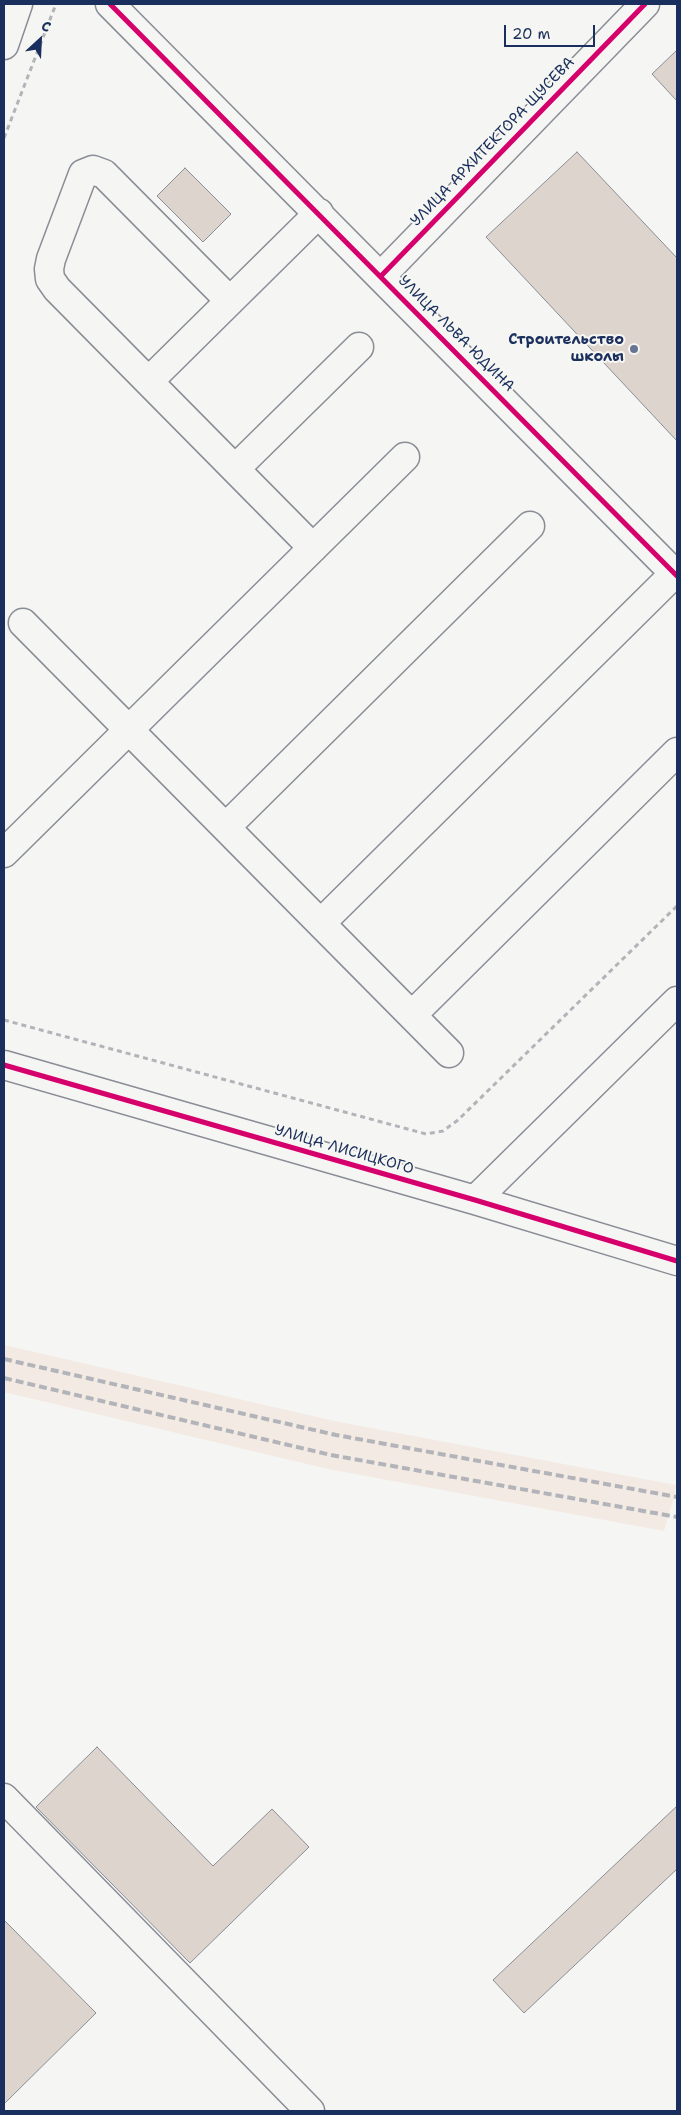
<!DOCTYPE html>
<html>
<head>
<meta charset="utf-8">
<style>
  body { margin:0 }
  #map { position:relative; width:681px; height:2115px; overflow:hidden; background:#f5f5f3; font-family:"Shantell Sans",sans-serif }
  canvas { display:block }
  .frame { position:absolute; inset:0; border:5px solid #1b2f5e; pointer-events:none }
  .north { position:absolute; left:15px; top:15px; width:50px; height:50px; -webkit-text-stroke:4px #f6f6f2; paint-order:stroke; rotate:25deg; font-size:14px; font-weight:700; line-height:20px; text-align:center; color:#1b2f5e }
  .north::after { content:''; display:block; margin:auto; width:18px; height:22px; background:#1b2f5e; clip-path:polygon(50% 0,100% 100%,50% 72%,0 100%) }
  .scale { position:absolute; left:504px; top:25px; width:91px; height:22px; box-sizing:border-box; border:2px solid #1b2f5e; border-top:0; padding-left:6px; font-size:15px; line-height:18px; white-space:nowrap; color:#1b2f5e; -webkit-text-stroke:4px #f6f6f2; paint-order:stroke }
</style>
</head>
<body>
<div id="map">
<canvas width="681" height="2115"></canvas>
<div class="frame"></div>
<div class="north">С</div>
<div class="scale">20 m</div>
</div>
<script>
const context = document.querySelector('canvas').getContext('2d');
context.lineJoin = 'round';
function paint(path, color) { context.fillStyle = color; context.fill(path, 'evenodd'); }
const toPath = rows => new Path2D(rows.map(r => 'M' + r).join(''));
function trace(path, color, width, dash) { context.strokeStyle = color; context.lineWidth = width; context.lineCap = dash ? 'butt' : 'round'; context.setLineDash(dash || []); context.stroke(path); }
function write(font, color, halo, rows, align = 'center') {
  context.font = font + ' "Shantell Sans",sans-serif'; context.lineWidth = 4; context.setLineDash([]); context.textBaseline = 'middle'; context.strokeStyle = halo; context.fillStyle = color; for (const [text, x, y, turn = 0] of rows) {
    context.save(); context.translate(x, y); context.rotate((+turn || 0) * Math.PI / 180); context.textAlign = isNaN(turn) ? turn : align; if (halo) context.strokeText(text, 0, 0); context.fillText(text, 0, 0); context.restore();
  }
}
const built = toPath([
  [4,1345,339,1422,676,1485,674,1497,664,1531,328,1469,4,1392]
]);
const building = toPath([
  [677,50,677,101,652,74,677,50],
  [577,152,677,258,677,441,486,237,577,152],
  [185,168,231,214,203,242,157,196,185,168],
  [97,1747,213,1866,272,1809,309,1847,190,1963,36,1807,97,1747],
  [677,1806,677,1869,524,2013,493,1980,677,1806],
  [4,1920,96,2013,4,2104,4,1920]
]);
const path = toPath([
  [4,138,56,4],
  [4,1020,426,1134,443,1131,458,1120,677,906]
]);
const minor = toPath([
  [110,4,677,576],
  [4,45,18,4],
  [381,276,645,4],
  [230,301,104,174,93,170,83,174,51,259,49,269,50,279,57,289,313,548],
  [149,381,319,213],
  [235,469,359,347],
  [23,623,449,1053],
  [226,827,530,526],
  [4,853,405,457],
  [321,923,675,573],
  [412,1015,677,752],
  [4,1065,475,1200,677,1261],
  [475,1200,677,1001],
  [4,1798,310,2111]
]);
const rail = toPath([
  [4,1359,336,1435,677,1497],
  [4,1378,331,1455,677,1517]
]);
const cycleway = toPath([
  [110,4,677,576],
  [381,276,645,4],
  [4,1065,475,1200,677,1261]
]);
const markers = [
  [634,349,5,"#677492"]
];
const streetNames = [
  ["УЛИЦА АРХИТЕКТОРА ЩУСЕВА",493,142,-46],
  ["УЛИЦА ЛЬВА ЮДИНА",456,334,45],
  ["УЛИЦА ЛИСИЦКОГО",344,1150,16]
];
const poiNames = [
  ["Строительство",624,340],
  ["школы",624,357]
];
paint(built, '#f3eae4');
paint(building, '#ded4ce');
trace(building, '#898d95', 1);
trace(minor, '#898d95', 31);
trace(path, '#b2b4b9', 3, [5, 4]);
trace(minor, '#f5f5f3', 28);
trace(rail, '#b2b4b9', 4, [8, 4]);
trace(cycleway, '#d6006c', 5);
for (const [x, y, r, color] of markers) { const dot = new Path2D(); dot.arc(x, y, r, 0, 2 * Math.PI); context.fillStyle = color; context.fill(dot); trace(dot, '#f6f6f2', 2); }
write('15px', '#1b2f5e', '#f6f6f2', streetNames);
write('bold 15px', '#1b2f5e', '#f6f6f2', poiNames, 'right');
</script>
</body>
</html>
